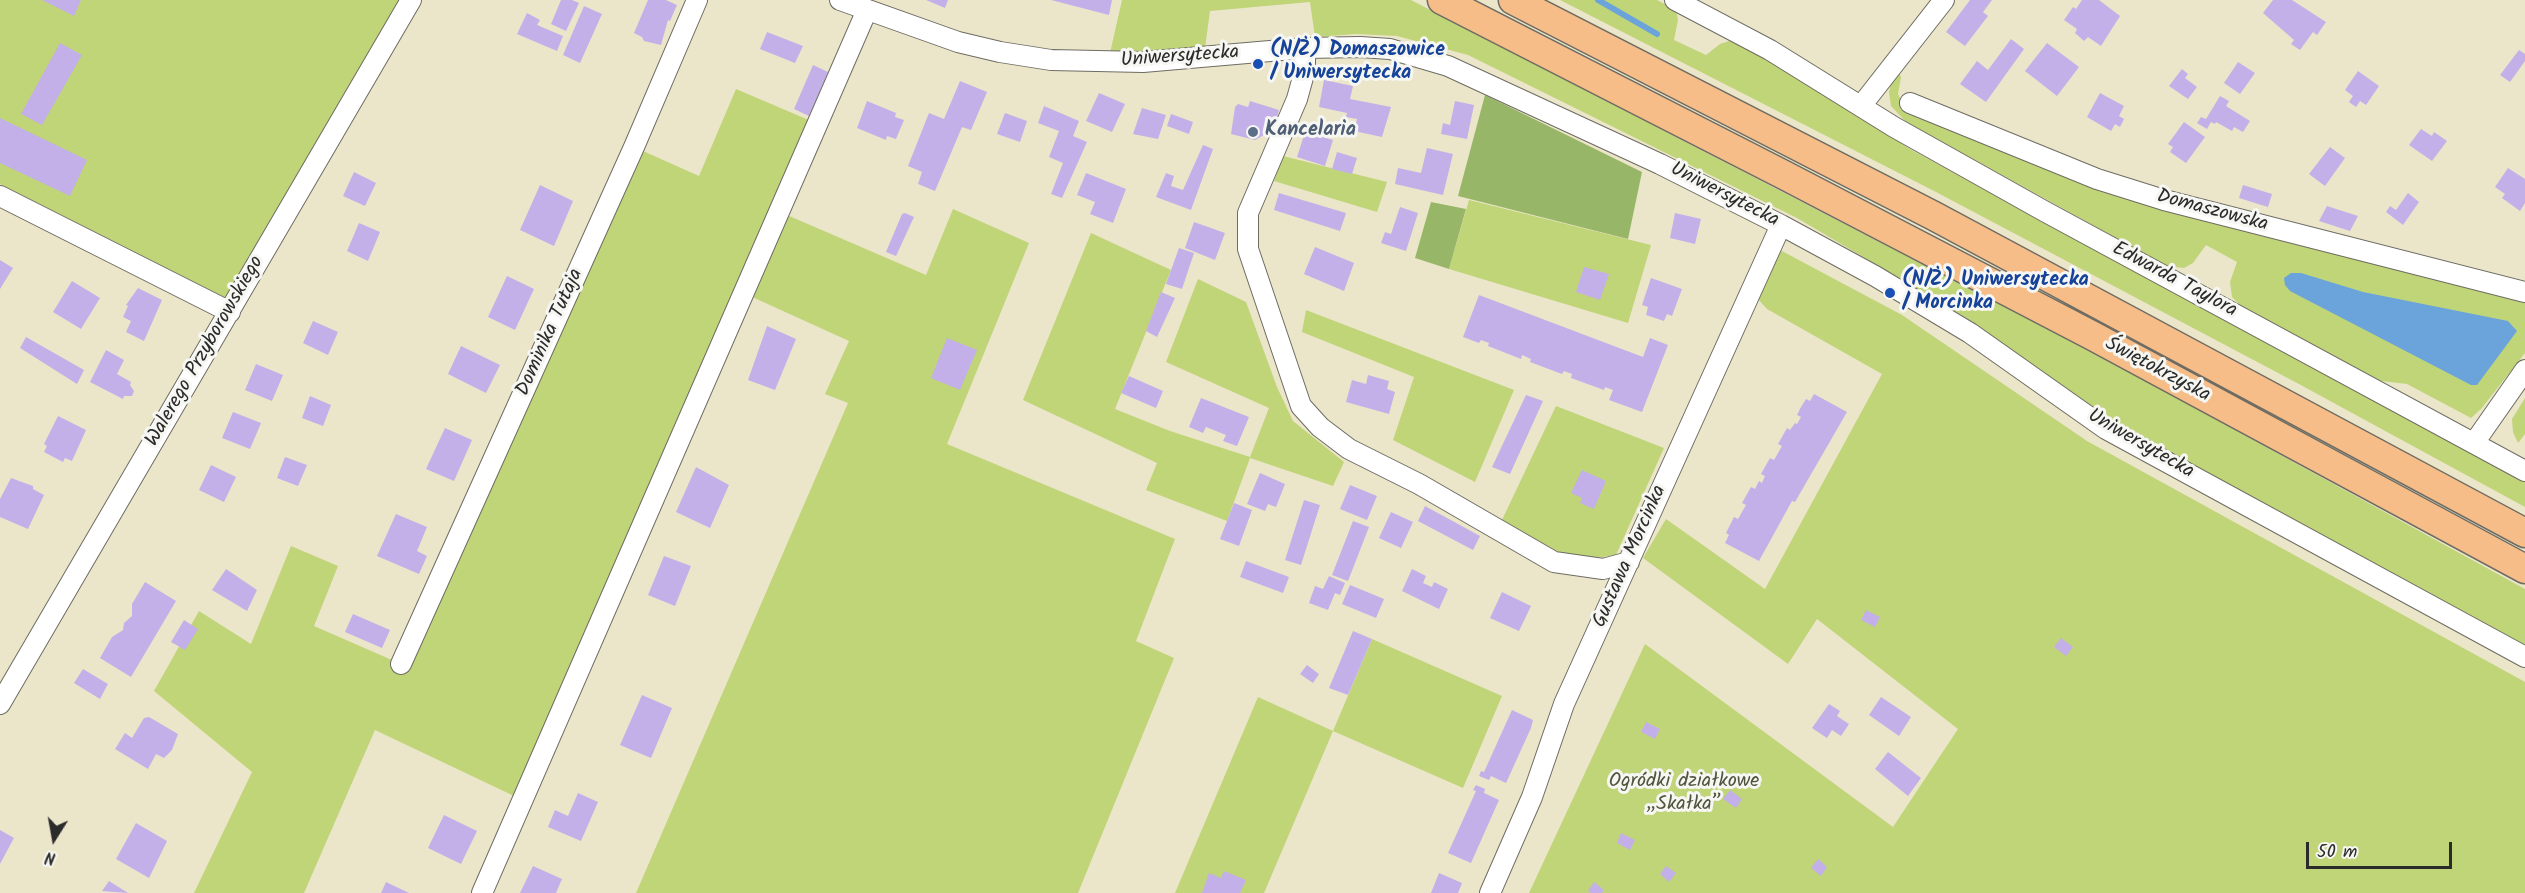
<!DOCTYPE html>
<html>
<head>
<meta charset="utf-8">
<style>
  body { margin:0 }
  #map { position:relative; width:2525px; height:893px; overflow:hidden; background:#ebe6ca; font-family:Kalam,sans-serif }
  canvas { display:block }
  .north { position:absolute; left:24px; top:809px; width:60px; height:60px; -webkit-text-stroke:4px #f6f6f2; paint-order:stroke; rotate:191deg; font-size:16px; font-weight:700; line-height:24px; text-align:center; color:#2b2b2b }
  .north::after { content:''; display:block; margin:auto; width:21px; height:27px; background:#2b2b2b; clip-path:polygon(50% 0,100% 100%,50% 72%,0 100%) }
  .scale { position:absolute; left:2306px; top:842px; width:146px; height:27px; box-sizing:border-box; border:3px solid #2b2b2b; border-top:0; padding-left:8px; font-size:18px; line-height:21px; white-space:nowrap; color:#2b2b2b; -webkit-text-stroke:4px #f6f6f2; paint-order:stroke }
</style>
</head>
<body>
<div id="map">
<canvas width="2525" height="893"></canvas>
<div class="north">N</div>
<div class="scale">50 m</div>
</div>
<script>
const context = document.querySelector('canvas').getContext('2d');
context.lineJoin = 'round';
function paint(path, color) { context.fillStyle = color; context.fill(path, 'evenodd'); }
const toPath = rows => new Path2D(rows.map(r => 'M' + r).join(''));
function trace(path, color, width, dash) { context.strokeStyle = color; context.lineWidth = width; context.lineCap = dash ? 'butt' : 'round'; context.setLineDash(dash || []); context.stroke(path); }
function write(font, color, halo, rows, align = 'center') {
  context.font = font + ' Kalam,sans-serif'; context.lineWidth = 6; context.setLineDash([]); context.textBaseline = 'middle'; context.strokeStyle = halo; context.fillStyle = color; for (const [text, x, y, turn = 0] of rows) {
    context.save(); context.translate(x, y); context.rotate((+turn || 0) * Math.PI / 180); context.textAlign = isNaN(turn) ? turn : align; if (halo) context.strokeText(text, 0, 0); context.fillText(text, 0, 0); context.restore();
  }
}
const green = toPath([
  [0,0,399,0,228,299,0,184],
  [1122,0,1411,0,2102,357,2525,589,2525,646,2113,421,1965,317,1797,218,1468,55,1397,36,1356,34,1315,37,1310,2,1210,11,1205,48,1110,53],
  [1560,0,1657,0,1676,10,1678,20,1674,40,1706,55,1720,44,1729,41,1739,43,1818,89,1908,148,2525,482,2525,507,2297,383,1936,192],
  [1898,71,1901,77,1898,94,1905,109,2204,219,2525,303,2525,353,2481,409,2471,418,2407,384,2381,381,2242,307,2232,297,2230,282,2237,262,2206,245,2193,263,2184,268,2167,266,1906,122,1891,106,1889,92,1892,79],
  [736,89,811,121,709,347,514,796,375,730,304,893,194,893,252,772,154,691,199,611,251,644,291,546,338,566,314,626,401,664,634,147,699,176],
  [1283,156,1387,182,1377,212,1274,181],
  [1469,200,1651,245,1628,323,1449,269],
  [953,209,1029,243,947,444,1175,539,1136,641,1174,658,1078,893,636,893,848,403,825,394,849,341,750,296,787,215,926,275],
  [1091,233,1171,270,1115,409,1170,431,1250,457,1269,408,1166,362,1198,279,1246,302,1277,387,1293,421,1344,462,1333,486,1250,458,1227,521,1146,490,1157,463,1023,400],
  [1780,250,1902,315,2087,441,2525,682,2525,893,1529,893,1645,644,1893,827,1958,729,1817,619,1788,664,1643,558,1666,519,1765,589,1882,374,1767,309,1758,299],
  [1306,310,1514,390,1475,482,1393,440,1414,377,1302,332],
  [2525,398,2525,434,2518,443,2513,432,2512,419],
  [1556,406,1664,448,1616,555,1596,558,1560,553,1502,520],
  [1372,639,1502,696,1463,788,1333,731,1264,893,1175,893,1258,697,1333,731]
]);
const forest = toPath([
  [1485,95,1642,172,1628,239,1458,196],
  [1431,202,1466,209,1449,269,1415,258]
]);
const water = toPath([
  [2291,273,2301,273,2363,292,2508,321,2517,331,2477,385,2471,385,2290,291,2285,285,2284,278]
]);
const stream = toPath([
  [1598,0,1657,34]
]);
const building = toPath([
  [42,0,81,0,74,16],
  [561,0,572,0,579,3,566,31,551,24],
  [648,0,666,0,677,5,670,21,668,20,661,45,644,41,642,37,634,33],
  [926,0,948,0,945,8],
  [1051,0,1112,0,1109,15],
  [1970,0,1992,0,1983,12,1988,16,1965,46,1946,32],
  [2082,0,2099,0,2120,16,2101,46,2088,37,2084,41,2075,33,2077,29,2064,20,2073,7,2076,9],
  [2273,0,2292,0,2326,22,2317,35,2313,32,2300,50,2291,44,2294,40,2263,13],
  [584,6,602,14,580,63,563,55],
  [527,13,540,20,537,25,563,36,557,51,517,34],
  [767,32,803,46,795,63,760,49],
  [2011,39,2024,49,1986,102,1960,84,1977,61,1988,70],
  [60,43,82,55,42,125,21,114],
  [2047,43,2079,67,2057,96,2025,71],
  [2519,50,2525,54,2525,61,2510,82,2500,75],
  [2238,62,2255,73,2240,94,2224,83],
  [813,65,828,72,809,116,794,109],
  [2182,69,2188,74,2185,78,2197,87,2188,99,2169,86],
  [2358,71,2379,86,2366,105,2360,101,2356,107,2349,102,2353,96,2345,90],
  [1324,80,1353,86,1350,99,1391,107,1382,137,1354,131,1357,119,1346,117,1347,113,1319,107],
  [960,81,987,92,971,130,962,127,935,191,918,184,922,172,908,166,929,113,944,119],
  [1099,93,1125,104,1112,132,1086,121],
  [2100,93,2124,106,2119,116,2124,119,2120,127,2115,124,2111,131,2087,117],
  [2220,96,2229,101,2226,106,2250,121,2243,132,2234,127,2232,131,2216,122,2215,124,2211,122,2207,129,2197,123,2201,117,2206,119],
  [867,101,896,113,895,117,904,120,896,139,887,136,886,140,857,128],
  [1250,101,1279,110,1273,130,1255,140,1231,134,1235,107,1238,104,1248,107],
  [1455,101,1474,105,1467,139,1441,134,1443,123,1450,125],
  [1044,106,1079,121,1073,136,1087,142,1062,198,1051,194,1063,163,1049,157,1059,131,1038,123],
  [1142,108,1166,115,1158,139,1133,134],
  [1005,113,1027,121,1020,142,997,134],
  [1171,114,1193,122,1189,134,1167,126],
  [0,118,87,160,70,196,0,163],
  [2184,122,2205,137,2186,163,2170,152,2173,147,2168,144],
  [2421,129,2432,136,2434,132,2447,141,2432,161,2409,145],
  [1305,132,1333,140,1325,166,1297,157],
  [1203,145,1213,149,1191,210,1156,197,1166,173,1174,176,1171,186,1183,190],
  [2330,147,2345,158,2325,186,2309,174],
  [1427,148,1453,154,1443,195,1395,184,1398,168,1421,173],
  [1337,152,1357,158,1352,174,1332,169],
  [2508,168,2525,179,2525,203,2520,211,2502,198,2505,194,2495,187],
  [354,172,376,183,365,206,343,196],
  [1086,173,1126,189,1113,223,1090,214,1095,202,1077,195],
  [540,185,573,201,554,246,520,230],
  [2243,185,2272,194,2268,207,2239,198],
  [1279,193,1346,213,1340,231,1274,210],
  [2408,193,2419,202,2403,225,2386,212,2390,206,2396,210],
  [2327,206,2358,216,2350,231,2319,221],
  [1400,207,1418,213,1406,251,1381,243,1385,232,1391,234],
  [905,213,914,217,896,256,886,252,902,214],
  [1675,213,1701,219,1695,244,1670,238],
  [1194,222,1225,233,1215,260,1185,248],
  [359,223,380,232,368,261,347,251],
  [1315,247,1354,263,1344,291,1304,274],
  [1179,248,1194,253,1182,289,1166,284],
  [0,260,13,268,0,289],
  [1584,267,1609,274,1600,300,1576,292],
  [507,276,534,289,515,330,488,317],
  [1651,278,1682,289,1672,316,1667,314,1664,321,1646,315,1648,307,1642,305],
  [72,281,100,298,81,329,53,312],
  [138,288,162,300,144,341,126,332,131,321,123,317,128,306,126,305],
  [1161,292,1175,298,1157,337,1146,331],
  [1479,295,1643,357,1650,338,1668,345,1642,412,1609,400,1613,390,1605,387,1604,390,1571,378,1572,374,1564,371,1562,374,1530,362,1531,359,1522,355,1521,359,1488,346,1489,343,1481,340,1479,343,1463,337],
  [313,321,338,332,328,355,303,343],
  [767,326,796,339,775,390,748,380],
  [26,337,84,370,77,384,20,348],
  [947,338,977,350,960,390,931,378],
  [461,346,500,365,486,393,448,374],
  [106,350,124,360,117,374,131,382,130,385,134,391,132,396,124,396,123,399,90,382],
  [256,364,283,375,272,401,245,390],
  [1368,375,1389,381,1387,389,1395,392,1389,414,1346,402,1352,380,1366,384],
  [1129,376,1163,391,1156,408,1121,393],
  [1814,394,1847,412,1795,502,1792,501,1759,561,1725,543,1729,535,1726,533,1734,517,1738,519,1746,505,1742,503,1751,487,1755,489,1759,481,1762,483,1765,476,1761,474,1770,458,1774,460,1782,446,1778,444,1787,428,1790,430,1795,423,1797,424,1801,417,1797,415,1801,407,1806,399,1810,401],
  [1526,395,1543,401,1510,474,1492,467],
  [310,396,331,405,323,426,302,418],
  [1201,398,1249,417,1237,446,1223,441,1226,435,1206,427,1203,433,1189,427],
  [233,412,261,423,250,449,222,438],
  [58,416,86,430,72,461,65,458,63,462,44,452,47,446,44,444],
  [445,428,472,440,454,481,426,469],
  [285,457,307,465,298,486,277,478],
  [211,465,236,477,224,502,199,490],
  [696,467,729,485,710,528,676,512],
  [1582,470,1606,481,1594,509,1580,503,1582,498,1571,493],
  [1260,473,1285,484,1276,507,1268,504,1265,511,1247,504],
  [11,478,33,486,33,489,44,495,28,529,0,517,0,499],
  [1350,485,1377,496,1367,520,1340,509],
  [1304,500,1320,505,1301,565,1285,560],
  [1234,503,1252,510,1239,546,1220,539],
  [1425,506,1480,536,1473,550,1418,521],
  [1391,512,1413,522,1401,548,1379,538],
  [396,514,427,527,417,551,427,556,419,574,377,556],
  [1353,521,1369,527,1348,581,1332,575],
  [664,556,691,566,675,606,648,595],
  [1246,561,1289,577,1283,593,1240,577],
  [226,569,257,590,247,611,212,590],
  [1412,569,1426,576,1423,583,1432,587,1434,582,1448,589,1439,609,1402,591],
  [1329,576,1345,583,1340,595,1335,593,1328,610,1309,603,1315,586,1323,589],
  [145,582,176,601,131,677,100,658,112,637,123,630,124,623,132,616,132,604],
  [1350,585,1384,599,1376,618,1342,604],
  [1502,592,1531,606,1519,631,1490,618],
  [1866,610,1880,617,1875,627,1861,620],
  [353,614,390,630,382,648,345,632],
  [184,620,198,629,185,650,171,642],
  [1353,631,1372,639,1348,695,1329,688],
  [2061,638,2073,647,2066,656,2054,647],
  [1307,665,1319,674,1313,683,1300,674],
  [83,669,108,684,100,699,74,683],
  [642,695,672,708,651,758,620,745],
  [1881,697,1911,717,1899,736,1869,715],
  [1829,704,1840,711,1837,716,1849,724,1841,736,1832,730,1827,738,1812,728],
  [1512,710,1533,720,1531,728,1506,783,1491,776,1489,780,1479,776,1481,771,1484,772],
  [149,717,178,734,172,750,164,758,156,754,148,769,115,749,125,733,132,738,144,718],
  [1646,722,1660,729,1655,739,1641,732],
  [1888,752,1921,778,1908,796,1875,769],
  [1476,785,1485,789,1484,793,1499,800,1471,863,1448,853,1476,791,1473,790],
  [1730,790,1742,799,1736,808,1723,799],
  [578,793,598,802,581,841,548,827,555,810,568,816],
  [444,815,477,831,461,864,428,848],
  [136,823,167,841,149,878,116,859],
  [0,830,14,838,0,864],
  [1621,833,1635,840,1630,850,1617,843],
  [1818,859,1827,867,1821,876,1811,868],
  [533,866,562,879,556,893,520,893],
  [1666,866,1676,873,1669,882,1660,874],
  [1224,871,1246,880,1240,893,1202,893,1209,873,1221,878],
  [1439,873,1462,883,1458,893,1431,893],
  [109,881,128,893,102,891],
  [386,882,409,893,381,893],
  [1594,882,1604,890,1602,893,1591,893,1588,891]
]);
const minor = toPath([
  [840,0,958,42,1000,52,1051,60,1143,62,1305,48,1360,47,1390,49,1448,66,1660,164,1781,225,1875,276,1970,333,2106,429,2525,657],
  [1675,0,1770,50,1894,127,2044,211,2525,471],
  [1305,48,1305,70,1297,99,1248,213,1248,249,1301,406,1320,427,1349,449,1419,484,1554,562,1603,569,1629,562],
  [1910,103,2097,179,2164,200,2525,292],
  [1861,106,1944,0],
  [0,196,230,312],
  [2474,443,2525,370],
  [401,664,634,147,697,0],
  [0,704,411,0],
  [482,893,867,10],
  [1490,893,1532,797,1564,704,1781,225]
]);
const highway = toPath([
  [1442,0,1786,176,2093,336,2525,569],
  [1513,0,1934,216,2525,533]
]);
const markers = [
  [1258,64,6,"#1a4fb4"],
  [1253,132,6,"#5c6f8a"],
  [1890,293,6,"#1a4fb4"]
];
const transitNames = [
  ["(N/Ż) Domaszowice",1270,52],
  ["/ Uniwersytecka",1270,75],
  ["(N/Ż) Uniwersytecka",1902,282],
  ["/ Morcinka",1902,305]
];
const streetNames = [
  ["Uniwersytecka",1180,58,-4],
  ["Uniwersytecka",1724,196,27],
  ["Domaszowska",2212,212,15],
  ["Edwarda Taylora",2174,281,28],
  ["Dominika Tutaja",551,333,-66],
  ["Walerego Przyborowskiego",206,352,-60],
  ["Świętokrzyska",2157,371,28],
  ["Uniwersytecka",2140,445,30],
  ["Gustawa Morcinka",1631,557,-66]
];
const serviceNames = [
  ["Kancelaria",1265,132]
];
const parkNames = [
  ["Ogródki działkowe",1684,783],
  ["„Skałka”",1684,806]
];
paint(green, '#c0d478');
paint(forest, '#98b668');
paint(water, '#6ba4da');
trace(stream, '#6ba4da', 6);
paint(building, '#c3b0e9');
trace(minor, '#6e6c63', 22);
trace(highway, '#6e6c63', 31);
trace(minor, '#fff', 20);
trace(highway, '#f7bd88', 28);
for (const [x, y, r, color] of markers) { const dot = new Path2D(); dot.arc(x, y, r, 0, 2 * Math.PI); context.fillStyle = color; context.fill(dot); trace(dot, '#f6f6f2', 2); }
write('bold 20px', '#164399', '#f6f6f2', transitNames, 'left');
write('20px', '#2b2b2b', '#f6f6f2', streetNames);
write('bold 20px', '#4e5e75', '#f6f6f2', serviceNames, 'left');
write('20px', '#50553e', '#f6f6f2', parkNames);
</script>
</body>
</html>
